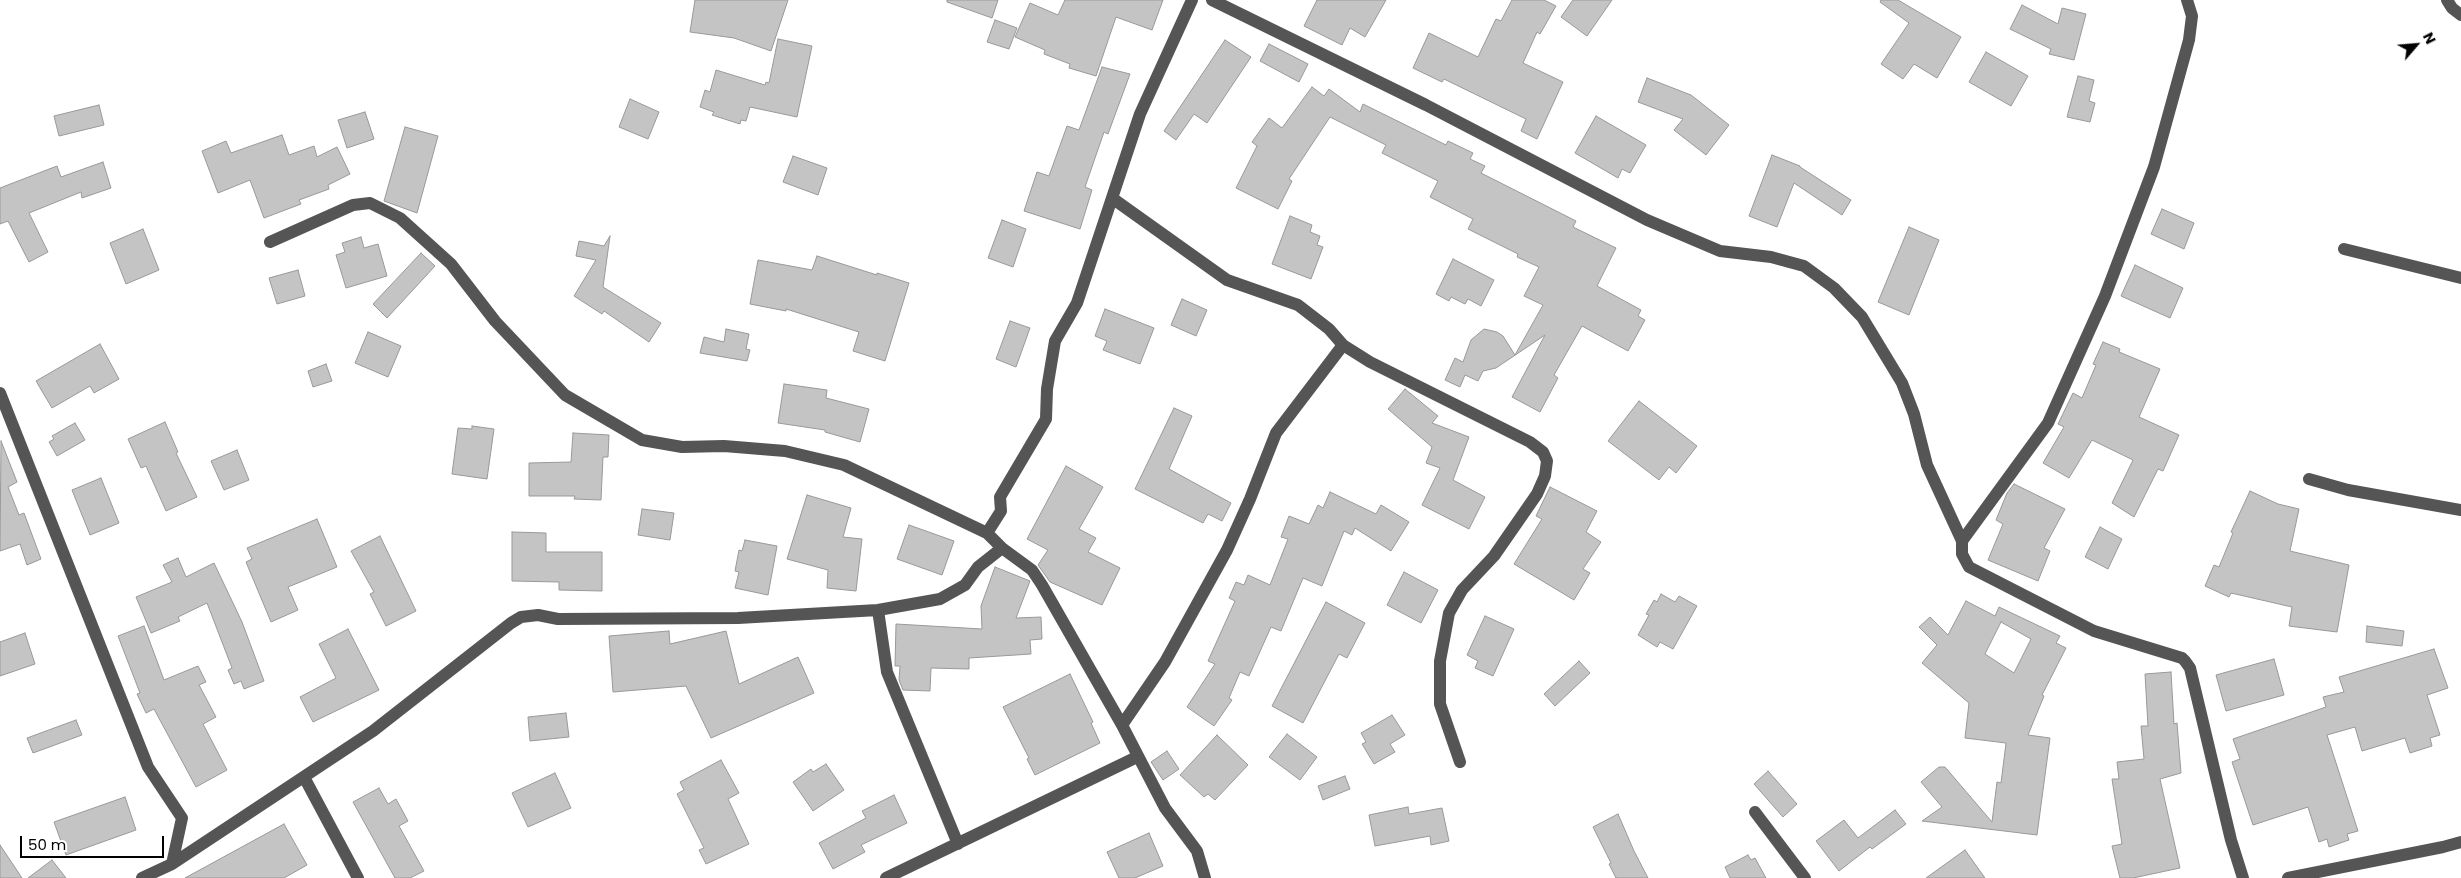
<!DOCTYPE html>
<html>
<head>
<meta charset="utf-8">
<style>
  body { margin:0 }
  #map { position:relative; width:2461px; height:878px; overflow:hidden; background:#fff; font-family:Poppins,sans-serif }
  canvas { display:block }
  .north { position:absolute; left:2391px; top:20px; width:50px; height:50px; -webkit-text-stroke:4px #fff; paint-order:stroke; rotate:63deg; font-size:14px; font-weight:700; line-height:20px; text-align:center; color:#000 }
  .north::after { content:''; display:block; margin:auto; width:18px; height:22px; background:#000; clip-path:polygon(50% 0,100% 100%,50% 72%,0 100%) }
  .scale { position:absolute; left:20px; top:836px; width:144px; height:22px; box-sizing:border-box; border:2px solid #000; border-top:0; padding-left:6px; font-size:15px; line-height:18px; white-space:nowrap; color:#000; -webkit-text-stroke:4px #fff; paint-order:stroke }
</style>
</head>
<body>
<div id="map">
<canvas width="2461" height="878"></canvas>
<div class="north">N</div>
<div class="scale">50 m</div>
</div>
<script>
const context = document.querySelector('canvas').getContext('2d');
context.lineJoin = 'round';
function paint(path, color) { context.fillStyle = color; context.fill(path, 'evenodd'); }
const toPath = rows => new Path2D(rows.map(r => 'M' + r).join(''));
function trace(path, color, width, dash) { context.strokeStyle = color; context.lineWidth = width; context.lineCap = dash ? 'butt' : 'round'; context.setLineDash(dash || []); context.stroke(path); }
const building = toPath([
  [695,0,788,0,771,51,734,38,690,32,695,0],
  [947,0,998,0,992,18,947,2,947,0],
  [1065,0,1163,0,1152,30,1116,17,1096,76,1069,68,1070,64,1044,54,1045,50,1015,37,1030,3,1058,15,1065,0],
  [1317,0,1386,0,1365,37,1350,28,1342,45,1304,26,1317,0],
  [1512,0,1544,0,1556,6,1540,34,1537,32,1523,63,1563,82,1537,139,1521,131,1526,119,1444,79,1442,82,1413,68,1429,33,1478,57,1496,19,1501,21,1512,0],
  [1573,0,1612,0,1587,36,1561,17,1573,0],
  [1881,0,1898,0,1961,37,1937,78,1914,64,1903,79,1881,64,1909,23,1880,2,1881,0],
  [2022,5,2058,24,2062,8,2086,14,2074,60,2049,54,2051,49,2010,29,2022,5],
  [995,20,1017,28,1009,49,987,42,995,20],
  [778,39,812,46,797,117,750,107,746,121,741,120,740,124,712,115,714,112,700,107,705,90,710,92,716,70,765,85,766,82,769,83,778,39],
  [1225,40,1251,57,1207,123,1194,114,1176,140,1164,131,1225,40],
  [1269,44,1308,64,1299,82,1260,61,1269,44],
  [1986,52,2028,76,2011,106,1969,82,1986,52],
  [1102,67,1130,74,1108,134,1104,132,1085,187,1092,190,1080,229,1024,211,1037,172,1049,176,1067,126,1079,130,1102,67],
  [2078,76,2094,80,2089,101,2095,103,2090,122,2067,117,2078,76],
  [1647,78,1691,95,1729,125,1706,155,1674,130,1683,119,1638,102,1647,78],
  [1312,87,1324,96,1329,89,1360,112,1363,104,1446,145,1448,141,1473,153,1470,159,1485,166,1481,173,1576,221,1573,227,1616,248,1597,286,1641,310,1638,316,1645,320,1628,351,1582,326,1554,375,1558,378,1540,412,1512,397,1545,335,1496,368,1483,371,1478,381,1465,375,1460,387,1445,380,1455,358,1463,362,1471,340,1484,329,1497,332,1503,336,1515,355,1543,305,1524,296,1539,267,1517,257,1518,254,1468,229,1473,219,1430,197,1438,181,1382,153,1386,145,1330,117,1289,179,1292,181,1278,209,1236,188,1257,146,1252,142,1269,118,1282,128,1312,87],
  [630,99,659,112,648,139,619,127,630,99],
  [99,105,104,125,59,136,54,116,99,105],
  [365,112,374,139,347,148,338,120,365,112],
  [1596,116,1646,145,1630,173,1622,169,1618,178,1575,153,1596,116],
  [405,127,438,136,417,213,384,201,405,127],
  [282,135,289,155,314,146,317,157,337,147,350,174,328,185,329,189,299,200,301,204,264,218,250,180,218,193,202,151,226,141,231,153,282,135],
  [1772,155,1800,166,1800,167,1851,200,1842,215,1794,183,1777,227,1749,216,1772,155],
  [793,156,827,168,818,195,783,182,793,156],
  [103,162,111,188,82,198,81,192,29,213,48,252,29,262,8,221,0,224,0,188,57,166,61,177,103,162],
  [2162,209,2194,223,2184,249,2151,234,2162,209],
  [1290,216,1312,225,1310,232,1320,236,1317,245,1323,247,1311,279,1272,264,1290,216],
  [1002,220,1026,229,1013,267,988,258,1002,220],
  [1909,227,1939,240,1909,315,1878,302,1909,227],
  [143,229,159,270,126,284,110,243,143,229],
  [610,236,603,287,661,323,649,342,604,311,602,314,574,296,596,260,576,256,579,241,604,246,610,236],
  [361,237,364,248,378,244,387,276,346,288,336,255,345,252,342,243,361,237],
  [421,253,435,266,387,318,373,304,421,253],
  [817,256,877,275,877,273,909,283,885,361,853,351,859,332,786,309,786,311,750,304,758,260,812,270,817,256],
  [1453,259,1494,280,1481,306,1468,299,1465,304,1451,297,1449,301,1436,294,1453,259],
  [2135,265,2183,288,2170,318,2121,296,2135,265],
  [298,270,305,296,277,304,269,278,298,270],
  [1182,299,1207,310,1196,336,1171,325,1182,299],
  [1105,309,1154,328,1140,364,1103,350,1107,341,1095,336,1105,309],
  [1010,321,1030,328,1016,367,996,359,1010,321],
  [726,329,749,334,746,349,750,350,747,361,700,353,704,337,724,342,726,329],
  [368,332,401,346,388,377,355,363,368,332],
  [2103,342,2120,349,2119,352,2160,369,2139,417,2179,435,2163,471,2158,469,2134,517,2112,503,2133,460,2092,440,2069,478,2043,463,2064,427,2058,424,2073,393,2082,398,2096,365,2093,364,2103,342],
  [100,344,119,379,94,393,90,386,52,408,36,381,100,344],
  [326,364,332,381,313,387,308,371,326,364],
  [784,384,827,390,826,398,869,409,860,442,825,432,825,430,778,423,784,384],
  [1405,389,1438,416,1432,423,1469,437,1453,480,1485,497,1469,529,1422,505,1440,468,1426,463,1432,447,1388,409,1405,389],
  [1639,401,1697,446,1676,473,1669,467,1659,480,1608,441,1639,401],
  [1174,408,1192,416,1169,469,1231,503,1222,521,1208,514,1203,523,1135,489,1174,408],
  [165,422,178,452,176,453,197,497,166,511,146,466,141,468,128,439,165,422],
  [75,423,85,440,57,456,49,442,54,439,52,436,75,423],
  [472,426,494,429,487,479,452,474,458,428,472,429,472,426],
  [573,433,609,435,608,457,603,457,601,500,574,499,575,496,529,496,529,463,571,462,573,433],
  [1,441,17,482,8,487,19,515,24,513,41,559,27,565,20,544,0,551,1,441],
  [237,450,249,480,224,490,211,461,237,450],
  [1066,466,1103,487,1079,529,1096,538,1088,552,1120,568,1102,605,1050,582,1038,565,1048,550,1027,539,1066,466],
  [101,478,119,523,90,535,72,490,101,478],
  [2014,484,2065,509,2044,548,2050,551,2038,581,1988,560,2003,524,1996,520,2007,493,2014,484],
  [1550,487,1597,511,1586,532,1601,542,1583,569,1590,573,1574,600,1514,564,1542,519,1536,516,1550,487],
  [2250,491,2278,504,2299,509,2290,551,2349,565,2337,632,2289,626,2292,607,2231,593,2229,597,2205,586,2214,565,2219,567,2233,533,2231,532,2250,491],
  [1330,492,1376,514,1381,505,1409,522,1391,551,1355,528,1352,535,1344,531,1322,586,1303,578,1281,631,1271,627,1249,676,1240,672,1229,698,1232,700,1214,726,1187,707,1215,664,1208,661,1235,601,1229,598,1236,582,1244,585,1248,575,1270,585,1288,539,1281,537,1289,516,1309,524,1318,505,1323,508,1330,492],
  [807,495,851,508,843,537,862,539,856,591,827,588,828,570,787,559,807,495],
  [642,509,674,513,670,540,638,535,642,509],
  [317,519,337,567,288,587,298,610,271,622,246,562,252,559,247,548,317,519],
  [909,525,954,541,942,575,897,559,909,525],
  [2100,527,2122,539,2108,569,2085,557,2100,527],
  [512,532,546,533,546,552,602,552,602,591,559,590,559,582,512,581,512,532],
  [380,536,416,611,386,626,370,594,374,592,351,551,380,536],
  [745,540,777,546,768,595,735,588,739,572,735,571,739,550,742,551,745,540],
  [178,558,186,577,214,563,242,622,264,681,244,689,241,681,234,684,228,670,232,668,207,603,178,617,180,621,151,633,136,597,172,582,163,565,178,558],
  [995,567,1030,581,1016,618,1041,617,1042,639,1030,640,1031,654,969,658,969,669,931,668,930,691,903,690,899,680,900,666,895,666,896,624,982,629,981,606,995,567],
  [1404,572,1438,590,1421,623,1387,605,1404,572],
  [1661,594,1675,602,1679,596,1697,606,1673,649,1660,642,1657,647,1638,635,1649,615,1646,614,1654,600,1657,602,1661,594],
  [1966,601,1995,616,1999,607,2060,636,2056,643,2066,648,2042,695,2044,696,2028,735,2050,738,2037,835,1922,821,1942,807,1921,782,1939,767,1945,767,1992,822,1997,782,2001,783,2006,743,1965,738,1969,703,1922,663,1937,645,1919,627,1930,617,1948,635,1966,601],
  [2001,622,2031,639,2014,673,1985,654,2001,622],
  [1326,602,1365,623,1347,658,1339,654,1303,723,1272,706,1326,602],
  [1485,616,1514,629,1493,676,1475,668,1478,661,1467,655,1485,616],
  [144,626,164,680,198,666,206,682,199,685,216,717,203,724,227,770,196,787,154,709,146,713,137,694,140,693,118,636,144,626],
  [2367,626,2404,631,2402,646,2366,642,2367,626],
  [348,629,379,690,313,722,300,697,336,678,319,644,348,629],
  [669,631,670,644,726,631,739,684,798,657,814,693,711,738,686,686,613,692,609,636,669,631],
  [25,633,35,664,0,676,0,642,25,633],
  [2434,649,2448,688,2427,695,2440,735,2430,738,2432,746,2410,753,2405,738,2362,751,2355,727,2327,735,2358,831,2347,834,2349,840,2329,847,2327,839,2319,842,2308,807,2253,825,2232,762,2240,759,2233,739,2326,707,2323,697,2344,692,2339,677,2434,649],
  [2274,659,2284,695,2226,711,2216,675,2274,659],
  [1579,661,1590,673,1555,706,1544,694,1579,661],
  [2171,672,2174,724,2177,723,2181,773,2160,779,2180,868,2133,878,2120,878,2112,846,2122,844,2112,779,2119,779,2117,762,2144,759,2141,726,2148,726,2145,674,2171,672],
  [1070,674,1093,722,1091,723,1100,743,1035,775,1027,759,1029,758,1003,707,1070,674],
  [566,713,569,737,530,741,528,717,566,713],
  [1392,715,1405,735,1390,744,1395,752,1374,764,1362,744,1366,742,1361,733,1392,715],
  [76,720,82,735,33,753,27,738,76,720],
  [1287,734,1317,757,1300,780,1269,757,1287,734],
  [1217,735,1248,765,1215,800,1208,794,1204,797,1180,775,1217,735],
  [1167,751,1179,769,1163,780,1151,762,1167,751],
  [721,760,739,793,728,799,749,844,706,864,699,850,704,848,677,794,684,790,680,782,721,760],
  [826,764,844,790,813,811,793,782,811,769,813,772,826,764],
  [1768,771,1797,804,1783,817,1754,784,1768,771],
  [555,773,571,808,528,827,512,793,555,773],
  [1345,776,1350,789,1323,800,1318,786,1345,776],
  [379,788,388,804,396,799,408,821,399,826,424,871,410,878,395,878,353,802,379,788],
  [894,795,907,823,861,845,865,852,833,869,819,843,866,818,862,811,894,795],
  [125,797,136,830,66,855,54,822,125,797],
  [1408,807,1409,814,1442,808,1449,841,1431,845,1430,836,1375,846,1369,815,1408,807],
  [1895,810,1906,824,1872,849,1870,847,1839,871,1816,841,1844,820,1858,838,1895,810],
  [1618,814,1634,851,1648,878,1616,878,1609,864,1611,863,1593,827,1618,814],
  [284,824,307,865,284,878,185,878,284,824],
  [1149,833,1163,866,1135,878,1119,878,1107,852,1149,833],
  [0,845,22,878,0,878,0,845],
  [1965,850,1985,878,1926,878,1965,850],
  [1748,855,1751,860,1755,858,1766,878,1730,878,1725,867,1748,855],
  [52,860,66,878,28,878,52,860]
]);
const minor = toPath([
  [1192,0,1140,114,1077,303,1055,341,1047,389,1046,419,1000,497,1001,511,987,533,1002,548,1032,570,1042,585,1122,725,1165,808,1197,851,1205,878],
  [1212,0,1426,105,1647,220,1720,251,1771,257,1804,266,1834,288,1862,317,1902,383,1914,414,1927,465,1962,541],
  [2187,0,2192,16,2189,40,2154,167,2105,296,2048,423,1962,541,1962,554,1969,567,2094,631,2182,658,2185,661,2190,668,2231,840,2243,878],
  [2447,0,2452,8,2461,15],
  [1112,198,1227,280,1298,305,1329,329,1343,345,1370,362,1530,442,1543,452,1547,461,1545,476,1537,494,1494,556,1462,590,1449,613,1440,661,1440,704,1460,762],
  [270,242,353,205,370,203,400,218,451,264,495,321,565,395,642,440,682,447,724,446,785,451,844,465,987,533],
  [2344,249,2461,278],
  [0,393,148,767,182,818,172,864],
  [2309,479,2348,490,2461,510],
  [878,610,887,672,958,844],
  [1122,725,1165,662,1227,550,1250,499,1276,433,1343,345],
  [304,777,358,878],
  [1755,812,1805,878],
  [142,878,172,864,373,731,511,623,521,617,538,615,558,619,738,618,878,610,940,599,965,585,978,567,1002,548],
  [886,878,1137,757],
  [2288,878,2443,847,2461,842]
]);
paint(building, '#c4c4c4');
trace(building, '#999', 1);
trace(minor, '#555', 12);
</script>
</body>
</html>
